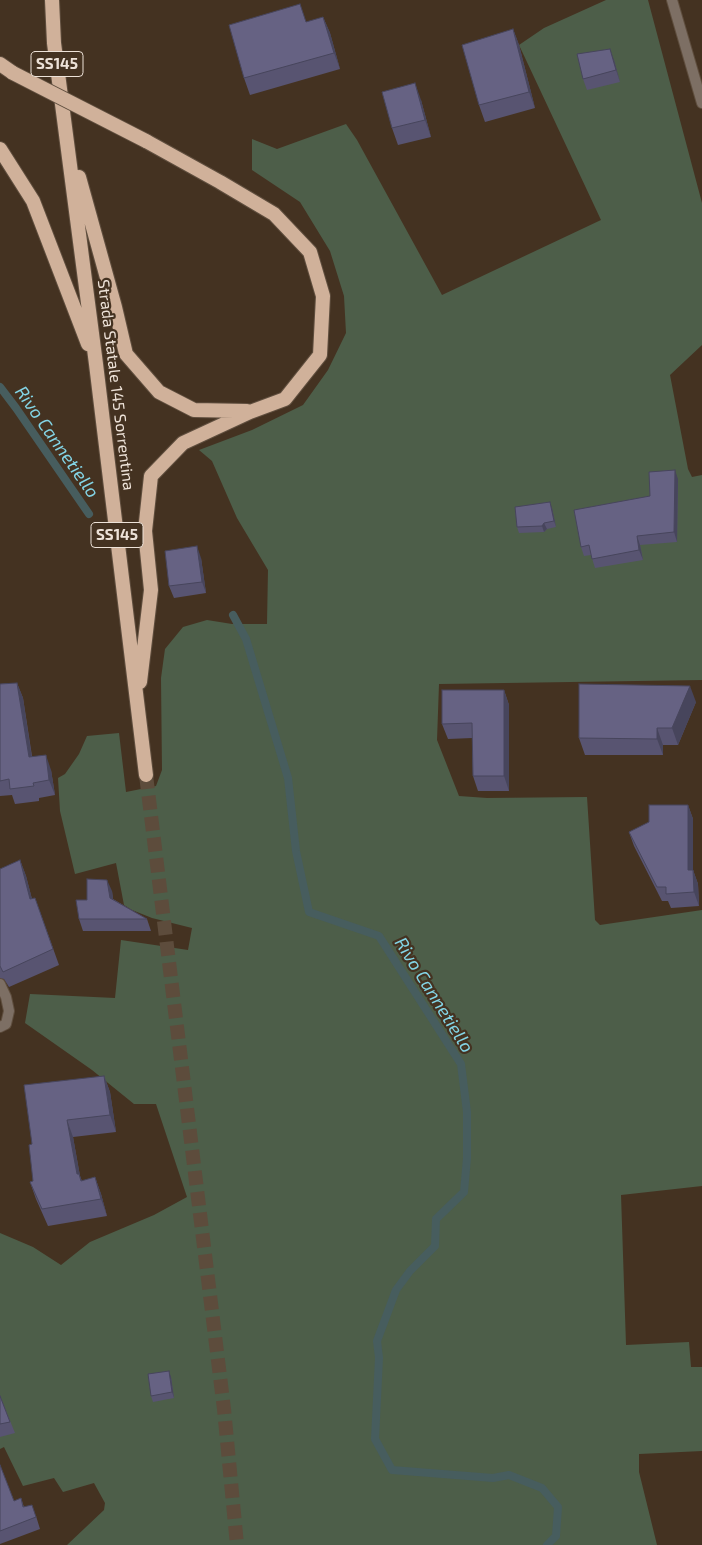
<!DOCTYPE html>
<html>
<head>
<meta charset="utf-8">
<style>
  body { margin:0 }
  canvas { display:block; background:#443221 }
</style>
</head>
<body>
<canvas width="702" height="1545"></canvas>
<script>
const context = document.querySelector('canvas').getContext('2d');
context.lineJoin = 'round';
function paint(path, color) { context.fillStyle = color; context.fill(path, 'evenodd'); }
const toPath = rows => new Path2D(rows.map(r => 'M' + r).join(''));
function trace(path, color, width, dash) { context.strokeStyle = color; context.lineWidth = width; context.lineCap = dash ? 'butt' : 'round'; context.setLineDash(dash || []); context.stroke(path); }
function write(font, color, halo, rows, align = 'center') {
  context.font = font + ' "Exo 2",sans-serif'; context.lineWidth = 4.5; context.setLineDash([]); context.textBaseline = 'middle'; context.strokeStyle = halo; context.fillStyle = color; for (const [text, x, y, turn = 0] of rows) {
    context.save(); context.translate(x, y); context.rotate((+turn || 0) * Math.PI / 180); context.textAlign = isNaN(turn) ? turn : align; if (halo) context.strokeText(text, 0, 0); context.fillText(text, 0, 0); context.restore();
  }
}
const green = toPath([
  [606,0,648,0,702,203,702,345,670,375,688,469,692,477,702,475,702,680,439,684,437,740,459,796,487,798,587,797,595,920,600,925,702,910,702,1186,621,1195,626,1345,689,1342,691,1367,702,1367,702,1451,639,1454,639,1472,657,1545,67,1545,104,1510,105,1503,94,1483,63,1492,54,1478,23,1486,4,1447,0,1449,0,1233,33,1247,61,1265,90,1242,154,1215,187,1197,156,1104,134,1104,92,1070,25,1023,30,994,115,998,121,940,188,950,192,928,152,918,132,910,124,905,116,863,75,874,60,811,58,778,65,774,79,754,87,736,119,733,126,792,156,786,162,770,161,678,165,649,183,627,207,620,232,624,267,624,268,570,237,518,212,461,199,450,252,430,303,405,328,370,346,333,344,296,330,251,300,202,252,170,252,139,277,149,346,124,357,140,442,295,601,220,519,45,544,28]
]);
const stream = toPath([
  [0,387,16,408,89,514],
  [233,615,246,639,288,778,296,851,309,912,379,936,461,1064,467,1112,467,1158,464,1192,436,1219,435,1246,410,1271,396,1290,377,1341,379,1358,375,1439,392,1470,493,1478,509,1475,542,1488,558,1507,556,1536,547,1545]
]);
const trunkTunnel = toPath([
  [146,775,224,1409,237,1545]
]);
const service = toPath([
  [0,984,6,997,9,1011,6,1024,0,1027]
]);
const minor = toPath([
  [672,0,702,103]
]);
const trunk = toPath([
  [52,0,54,43,96,364,146,775],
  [0,64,13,73],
  [0,149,33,201,88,344],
  [79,177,115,307,126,354,159,392,194,410,247,411],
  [140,682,151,590,145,531,151,476,183,443,250,412,285,399,320,355,323,296,310,252,274,214,220,182,146,141]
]);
const trunkBridge = toPath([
  [13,73,146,141]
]);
const wall = toPath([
  [323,17,330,33,340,69,250,95,244,78],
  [513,29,519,45,535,108,485,122,479,105],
  [614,60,620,82,587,90,583,79],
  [421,100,431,137,398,145,392,128],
  [678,479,677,542,640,545,643,560,595,568,591,555,584,556,581,547,650,496],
  [552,508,556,527,547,529,544,532,519,533,517,527],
  [201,558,206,593,174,598,169,586],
  [17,683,23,698,32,756,51,770,55,795,39,798,39,801,15,804,12,795,0,796,0,684],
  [504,690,509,705,509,791,478,791,473,776,472,738,448,739,442,724],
  [696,702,678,745,663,745,663,755,585,755,579,738],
  [688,805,693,819,693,870,698,884,699,906,671,908,668,901,662,901,634,846,629,832],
  [20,860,26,876,32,899,35,898,59,965,9,987,4,979,0,978,0,869],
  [112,891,113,899,147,919,151,931,83,931,79,919,87,900],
  [104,1076,110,1092,116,1132,73,1137,80,1176,82,1181,95,1177,101,1194,107,1216,48,1226,36,1199,30,1182,33,1181,32,1144],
  [171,1377,174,1398,153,1402,151,1396],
  [0,1396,15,1433,0,1437],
  [0,1465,14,1501,21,1498,24,1507,36,1516,40,1529,0,1544]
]);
const shadedWall = toPath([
  [323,17,330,33,340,69,334,53],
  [513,29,519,45,535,108,529,92],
  [610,49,614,60,620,82,616,70],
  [415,83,421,100,431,137,425,120],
  [675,470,678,479,677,542,674,532],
  [550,502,552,508,556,527,554,521],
  [544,523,547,529,544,532,542,526],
  [637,536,640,545,643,560,639,550],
  [197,546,201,558,206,593,202,582],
  [17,683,23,698,34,772,29,757],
  [690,686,696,702,678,745,672,728],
  [504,690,509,705,509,791,504,776],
  [657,728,663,745,663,755,657,739],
  [46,755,51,770,55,795,49,780],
  [688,805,693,819,693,870,698,884,699,906,694,892,688,870],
  [20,860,26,876,36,915,30,899],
  [107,880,112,891,114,909,110,898],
  [104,1076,110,1092,116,1132,110,1115],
  [67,1120,73,1137,80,1176,85,1190,77,1174],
  [95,1177,101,1194,107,1216,101,1199],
  [169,1371,171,1377,174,1398,172,1392]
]);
const building = toPath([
  [300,4,306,22,323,17,334,53,244,78,229,25,300,4],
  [513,29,529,92,479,105,462,45,513,29],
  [610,49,616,70,583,79,577,54,610,49],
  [415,83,425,120,392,128,382,92,415,83],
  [675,470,674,532,637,536,639,550,592,559,589,545,581,547,574,510,650,496,649,472,675,470],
  [550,502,554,521,544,523,542,526,517,527,515,507,550,502],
  [197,546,202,582,169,586,165,551,197,546],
  [17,683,29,757,46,755,49,780,33,783,34,786,10,789,9,779,0,781,0,684,17,683],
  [579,684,690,686,672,728,657,728,657,739,579,738,579,684],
  [442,690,504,690,504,776,473,776,472,723,442,724,442,690],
  [649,805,688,805,688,870,693,870,694,892,666,894,666,887,657,887,629,832,649,822,649,805],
  [20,860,30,899,35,898,53,949,3,972,0,966,0,869,20,860],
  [87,879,107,880,110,898,147,919,79,919,76,900,87,900,87,879],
  [104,1076,110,1115,67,1120,77,1174,79,1174,81,1181,95,1177,101,1199,42,1209,30,1182,33,1181,29,1145,32,1144,24,1085,104,1076],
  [169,1371,172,1392,151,1396,148,1374,169,1371],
  [0,1396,10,1422,0,1424,0,1396],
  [0,1465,14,1501,21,1498,23,1507,32,1505,36,1517,0,1531,0,1465]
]);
const shields = [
  [57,64,52],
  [117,535,52]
];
const shieldNames = [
  ["SS145",57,64],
  ["SS145",117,535]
];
const streetNames = [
  ["Strada Statale 145 Sorrentina",116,385,83]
];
const waterNames = [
  ["Rivo Cannetiello",57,442,55],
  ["Rivo Cannetiello",434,995,58]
];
paint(green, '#4d5e49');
trace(stream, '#475d5e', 8);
trace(trunkTunnel, '#5d4c3c', 14, [14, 7]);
trace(service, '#5f4e3e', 12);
trace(minor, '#5f4e3e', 12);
trace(trunk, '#5f4e3e', 16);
trace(service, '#7d6f64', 10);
trace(minor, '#7d6f64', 10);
trace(trunk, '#d0b19a', 14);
trace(trunkBridge, '#5f4e3e', 16, []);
trace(trunkBridge, '#d0b19a', 14);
paint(wall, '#585471');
paint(shadedWall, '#47455c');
paint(building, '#666283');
trace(building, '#47455c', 1);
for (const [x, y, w] of shields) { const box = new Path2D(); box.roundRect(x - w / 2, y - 12.5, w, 25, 4); context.fillStyle = '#443221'; context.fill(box); trace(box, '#ede2d8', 1); }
write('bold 15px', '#ede2d8', null, shieldNames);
write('16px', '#ede2d8', '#443221', streetNames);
write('italic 18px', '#83d4e5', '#443221', waterNames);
</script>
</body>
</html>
